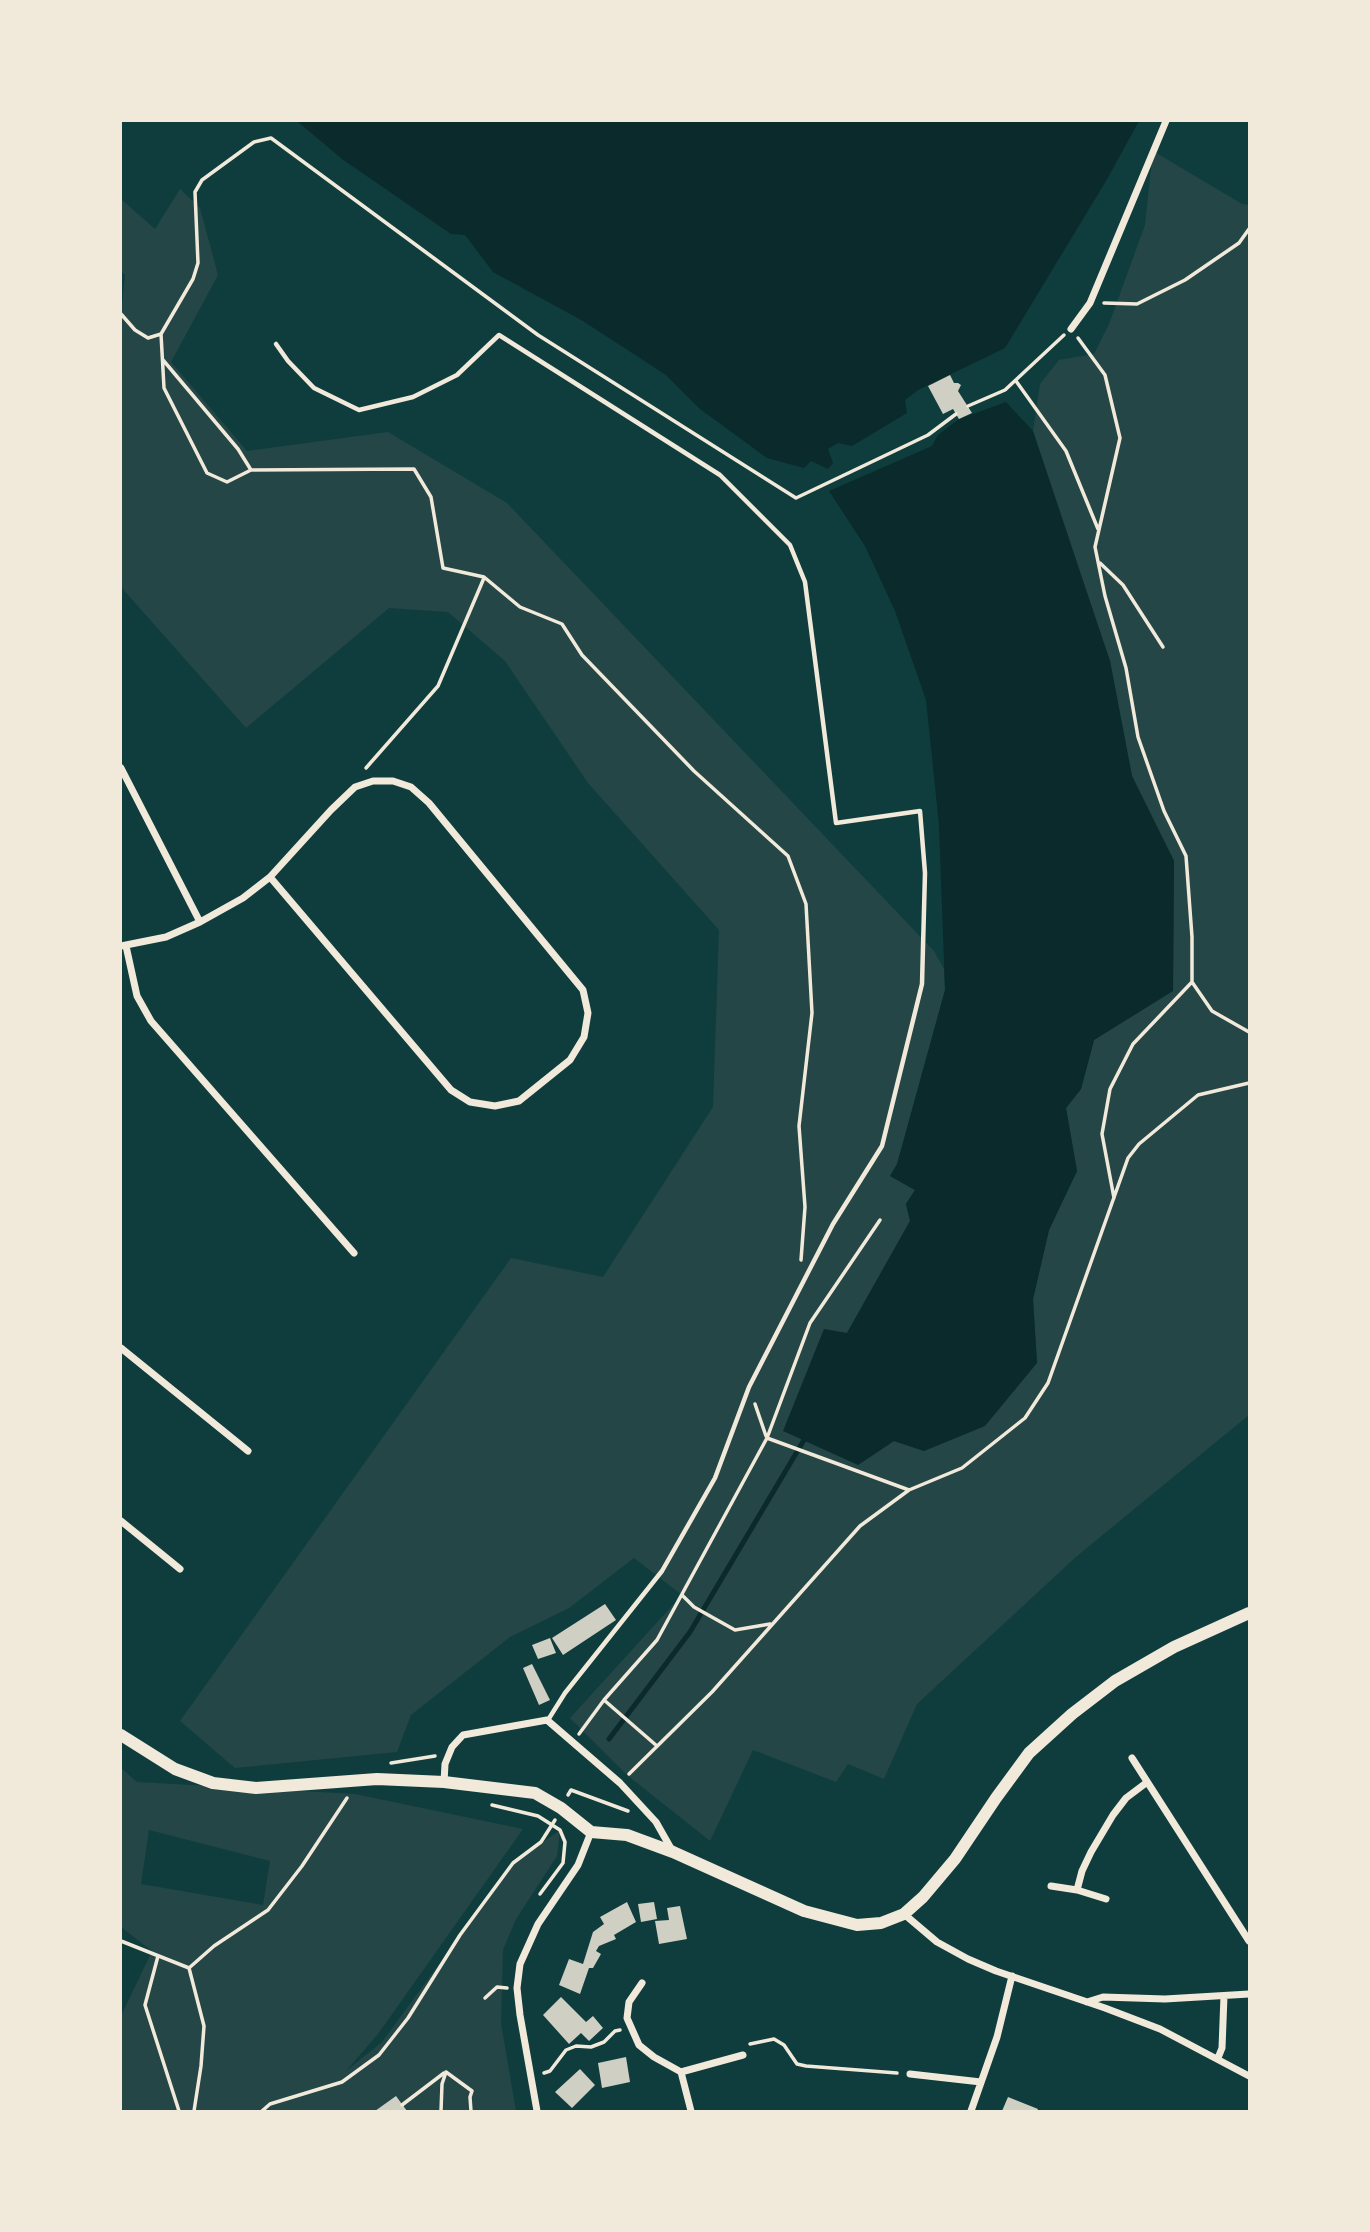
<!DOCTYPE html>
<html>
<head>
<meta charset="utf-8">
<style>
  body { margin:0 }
  #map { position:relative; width:1370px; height:2232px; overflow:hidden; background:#0f3d3e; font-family:"PT Sans",sans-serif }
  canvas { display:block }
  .frame { position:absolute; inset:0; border:122px solid #f1e9da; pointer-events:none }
</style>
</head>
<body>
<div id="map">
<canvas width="1370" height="2232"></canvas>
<div class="frame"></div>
</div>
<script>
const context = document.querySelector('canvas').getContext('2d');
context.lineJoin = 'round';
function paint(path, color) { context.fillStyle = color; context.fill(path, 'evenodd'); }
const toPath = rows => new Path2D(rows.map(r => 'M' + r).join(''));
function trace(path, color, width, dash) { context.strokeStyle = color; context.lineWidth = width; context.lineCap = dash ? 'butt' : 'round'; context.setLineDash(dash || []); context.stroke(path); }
const green = toPath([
  [1153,151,1242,204,1249,205,1249,1415,1077,1556,917,1704,884,1779,848,1764,836,1782,753,1750,710,1841,627,1775,570,1718,682,1595,634,1558,569,1608,510,1637,411,1715,397,1752,235,1768,180,1721,511,1258,603,1277,713,1107,719,930,588,783,505,661,448,612,389,608,246,728,121,587,121,319,125,275,121,271,121,199,155,229,180,189,200,208,218,275,171,362,247,451,388,432,507,503,934,951,944,969,945,990,897,1165,890,1176,915,1190,906,1204,910,1221,847,1333,858,1465,894,1441,924,1451,1037,1363,1033,1299,1049,1230,1077,1171,1066,1108,1081,1089,1094,1040,1173,990,1174,861,1132,776,1110,661,1087,599,1033,431,1040,384,1059,360,1094,354,1109,324,1145,225],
  [121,1768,137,1782,355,1794,523,1829,378,2034,346,2071,382,2042,513,1863,560,1830,557,1856,516,1919,503,1950,501,2023,516,2111,121,2111,121,2016,152,1951,121,1927],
  [149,1830,270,1861,263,1905,141,1884]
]);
const water = toPath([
  [297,121,1139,121,1106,181,1005,348,918,390,905,400,907,413,852,446,838,443,828,449,833,463,828,469,811,461,804,468,767,458,700,409,666,375,583,321,493,272,465,235,451,234,342,159],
  [1006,402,1033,431,1110,661,1132,776,1174,861,1173,991,1094,1040,1081,1089,1066,1108,1077,1171,1049,1230,1033,1299,1037,1363,985,1426,924,1451,894,1441,858,1465,783,1431,824,1329,847,1333,910,1221,906,1204,915,1190,890,1176,897,1164,945,990,939,825,926,700,895,611,865,546,829,491,932,446,938,435,959,419]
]);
const stream = toPath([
  [609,1739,690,1632,804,1440]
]);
const building = toPath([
  [950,375,954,383,958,383,961,385,958,391,972,413,959,419,953,409,943,414,928,386],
  [605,1604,616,1620,563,1655,552,1638],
  [550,1638,556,1653,538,1659,532,1645],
  [532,1664,550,1700,539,1705,523,1668],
  [627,1902,636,1922,614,1935,616,1939,599,1946,596,1951,601,1954,593,1968,589,1968,580,1994,559,1985,569,1959,583,1964,593,1932,604,1924,600,1917],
  [654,1902,657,1919,641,1922,638,1904],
  [680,1906,687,1939,659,1944,655,1921,669,1920,667,1908],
  [561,1997,586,2022,593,2016,603,2028,589,2041,581,2033,569,2044,543,2015],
  [626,2057,630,2082,602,2088,598,2063],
  [580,2069,595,2085,572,2108,555,2092],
  [396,2096,407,2111,375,2111],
  [1008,2097,1038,2109,1037,2111,1002,2111]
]);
const path = toPath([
  [1104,303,1137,304,1185,280,1239,243,1249,229],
  [121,314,135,330,148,338,161,334],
  [1078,338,1105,375,1120,438,1095,547,1105,596,1126,668,1138,737,1164,811,1186,856,1192,937,1192,982,1133,1044,1110,1089,1102,1134,1114,1198],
  [163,360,238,449,251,470],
  [1016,381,1066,451,1098,529],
  [968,406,1005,390,1064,335],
  [1100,563,1123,585,1163,647],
  [366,768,438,686,484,578],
  [1192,982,1212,1011,1249,1032],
  [801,1260,805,1207,799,1126,812,1013,806,904,788,856,694,771,582,655,562,624,520,607,484,577,443,568,431,497,414,469,251,470,227,482,207,473,164,388,161,334,193,279,198,263,195,192,202,180,254,142,271,138,538,335,796,498,928,435,956,414],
  [755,1404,766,1436],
  [767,1438,909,1490],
  [682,1595,694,1607,735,1630,770,1624],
  [604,1700,657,1746],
  [579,1734,604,1700,657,1640,767,1438,810,1323,880,1220],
  [391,1763,435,1756],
  [629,1774,712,1692,860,1526,909,1490,962,1468,1025,1418,1048,1383,1128,1158,1139,1144,1198,1095,1249,1083],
  [568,1795,571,1790,628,1811],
  [492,1805,538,1816,560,1830,565,1842,563,1863,540,1894],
  [121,1941,189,1968,204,2026,201,2066,194,2111],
  [158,1956,145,2005,179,2111],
  [189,1968,214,1946,268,1910,302,1866,347,1798],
  [485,1998,497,1987,507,1988],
  [750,2044,774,2039,784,2045,797,2064,806,2066,897,2073],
  [544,2073,550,2071,566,2050,576,2046,591,2047,604,2042,615,2031,620,2030],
  [402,2105,444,2073],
  [262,2111,270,2104,342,2082,379,2055,408,2018,460,1935,513,1863,541,1842,555,1820],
  [441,2111,442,2084,446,2072,472,2091,470,2097,471,2111]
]);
const service = toPath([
  [276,344,288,361,314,388,359,410,413,397,457,375,499,335,720,475,790,545,805,582,836,823,920,811,925,873,922,984,882,1146,833,1224,749,1387,715,1478,662,1571,565,1693,548,1720]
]);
const minor = toPath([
  [1071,329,1090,303,1166,121],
  [121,768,200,922],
  [121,946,166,937,200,922,243,898,270,877,331,810,355,787,373,781,393,781,411,787,429,803,583,990,588,1013,584,1037,570,1060,519,1101,495,1106,470,1102,451,1090,270,877],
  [126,946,137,996,151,1021,354,1253],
  [121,1348,248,1451],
  [121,1521,180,1569],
  [1132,1758,1249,1941],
  [444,1782,445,1764,452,1747,463,1735,547,1720,620,1783,656,1822,673,1852],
  [1051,1886,1077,1890,1082,1871,1091,1852,1113,1815,1126,1798,1146,1783],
  [1077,1890,1106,1899],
  [904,1914,937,1942,968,1959,996,1971,1105,2008,1160,2029,1249,2076],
  [642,1983,629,2002,627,2018,639,2045,654,2057,681,2072,691,2111],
  [1087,2002,1103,1997,1165,1999,1249,1994],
  [1218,2058,1222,2048,1224,1996],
  [681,2072,743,2055],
  [910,2074,981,2082],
  [537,2111,520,2015,517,1988,520,1964,538,1924,578,1865,591,1832],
  [971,2111,997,2037,1012,1976]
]);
const tertiary = toPath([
  [121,1735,175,1769,213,1783,256,1788,377,1779,444,1782,535,1793,561,1808,591,1832,627,1835,673,1852,804,1911,857,1925,881,1923,904,1914,923,1897,955,1859,996,1798,1029,1753,1072,1714,1115,1681,1174,1647,1249,1613]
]);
paint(green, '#244646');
paint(water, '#0a2a2b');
trace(stream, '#0a2a2b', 5);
paint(building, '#cfcfc3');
trace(path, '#f1e9da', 3.5);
trace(service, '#f1e9da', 4.5);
trace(minor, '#f1e9da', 7);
trace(tertiary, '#f1e9da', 12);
</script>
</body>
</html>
